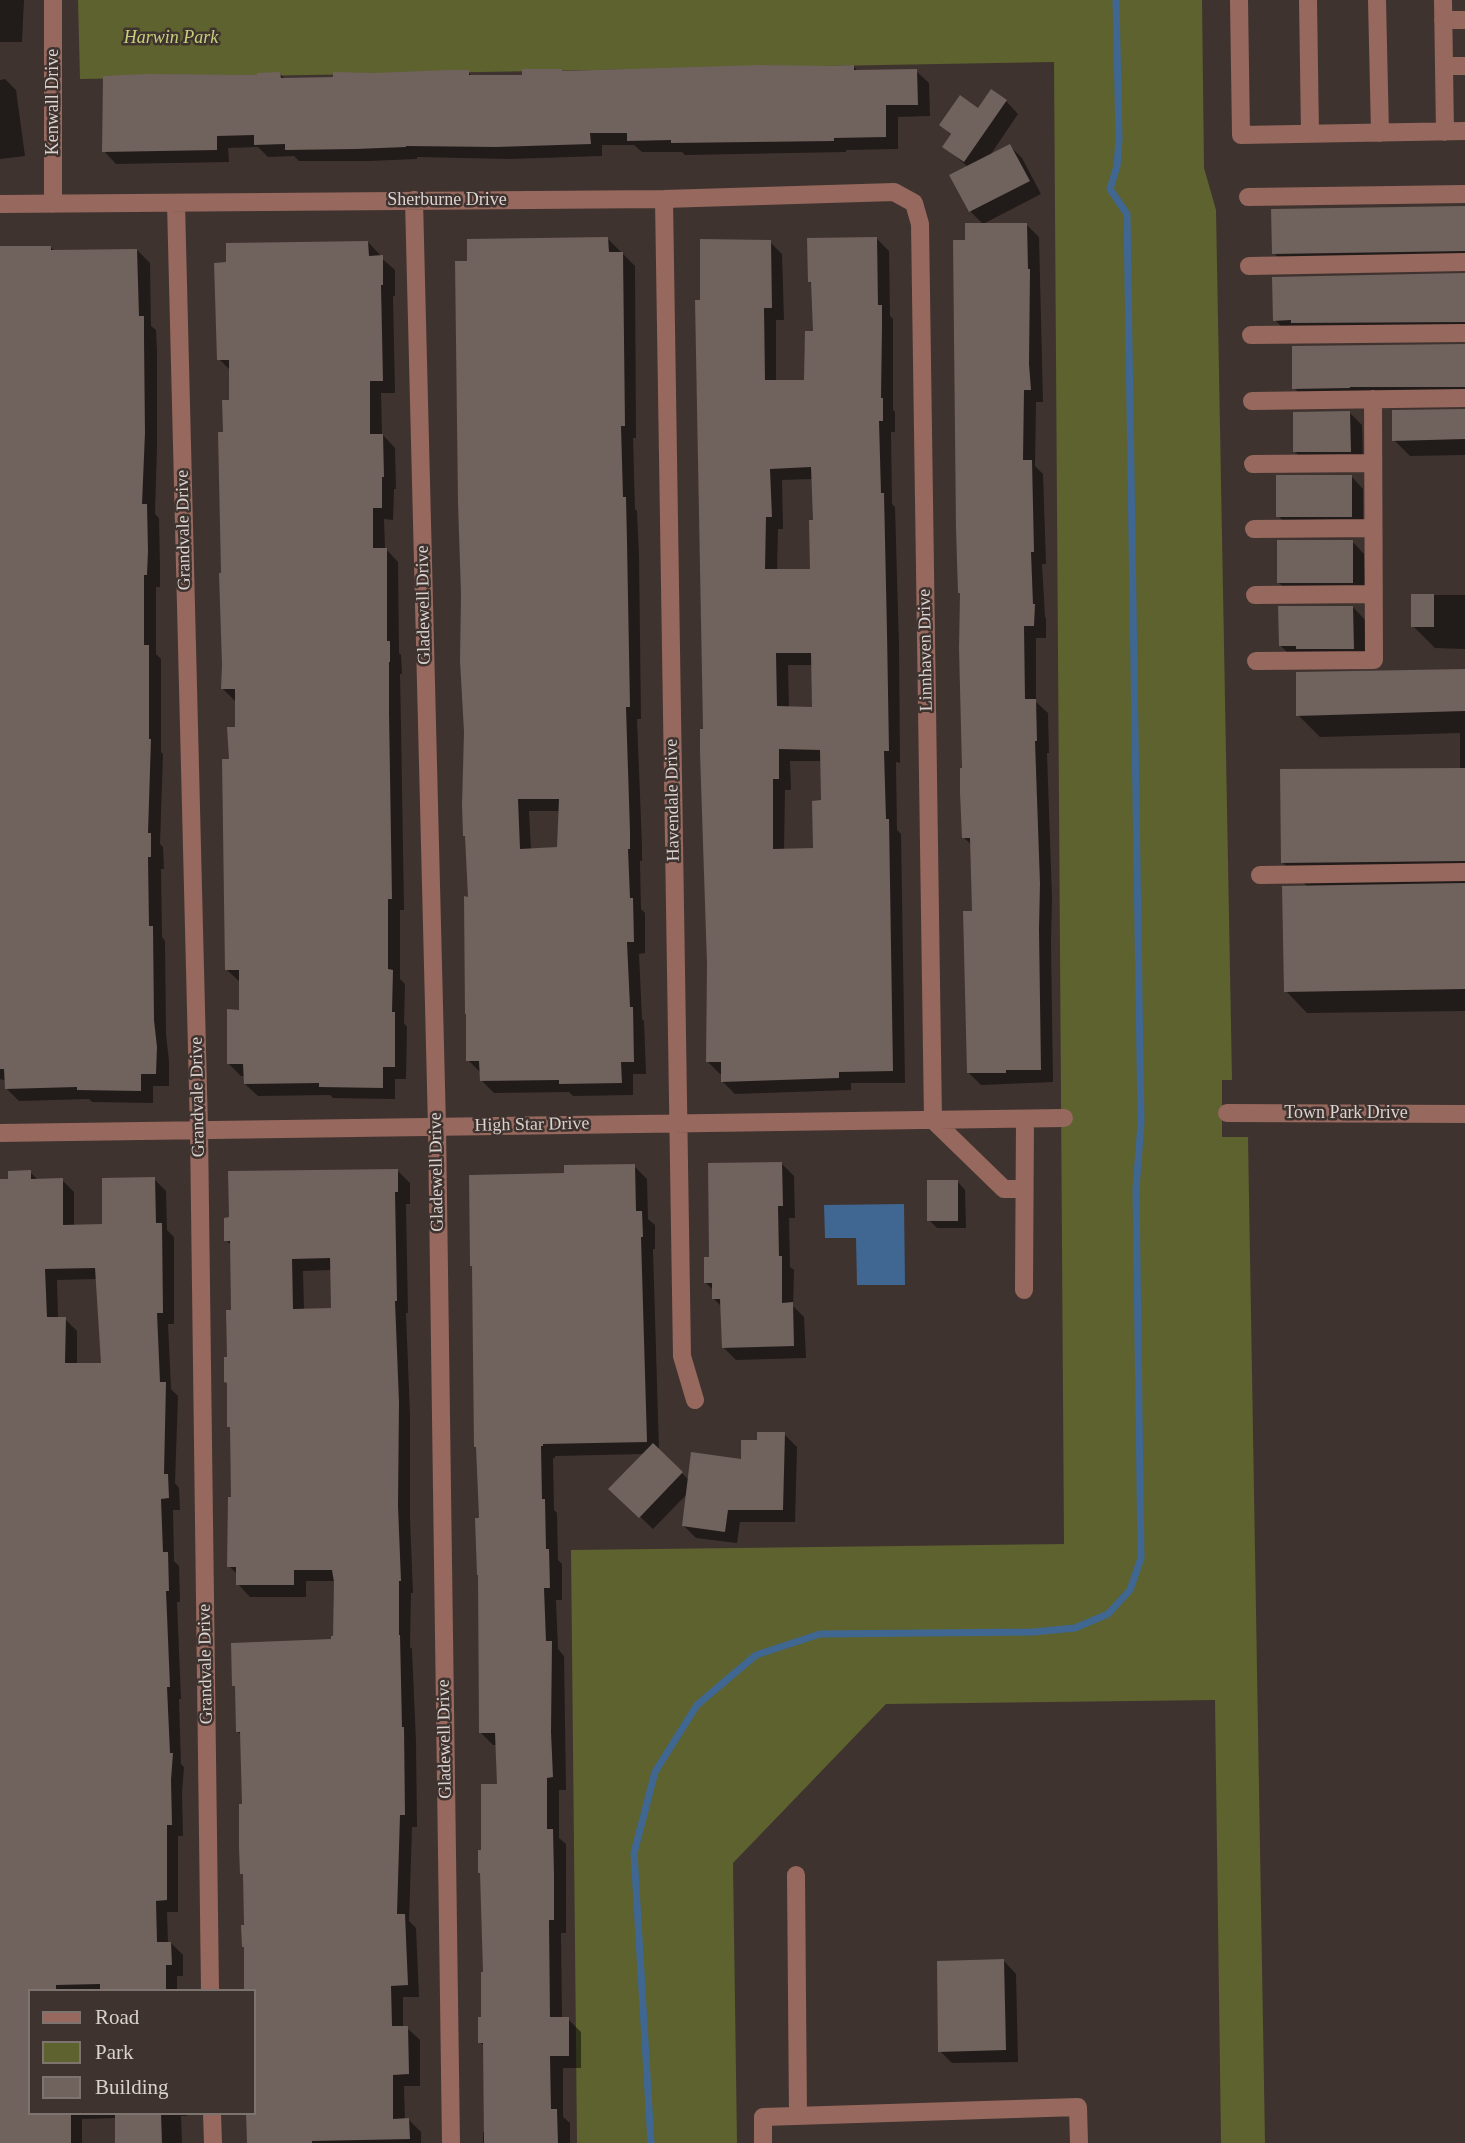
<!DOCTYPE html>
<html>
<head>
<meta charset="utf-8">
<style>
  body { margin:0 }
  #map { position:relative; width:1465px; height:2143px; overflow:hidden; background:#3f332f; font-family:Georgia,serif }
  canvas { display:block }
  .legend { position:absolute; left:28px; top:1989px; width:228px; height:126px; box-sizing:border-box; background:#3f332f; border:2px solid #7d736f; margin:0; padding:9px 12px; list-style:none; font-size:21px; color:#dad2cf }
  .legend li { display:flex; align-items:center; gap:14px; height:35px }
  .legend b { width:35px; border:2px solid #7d736f }
</style>
</head>
<body>
<div id="map">
<canvas width="1465" height="2143"></canvas>
<ul class="legend">
<li><b style="height:9px;background:#97685e"></b>Road</li>
<li><b style="height:19px;background:#5d622f"></b>Park</li>
<li><b style="height:19px;background:#70625d"></b>Building</li>
</ul>
</div>
<script>
const context = document.querySelector('canvas').getContext('2d');
context.lineJoin = 'round';
function paint(path, color) { context.fillStyle = color; context.fill(path, 'evenodd'); }
const toPath = rows => new Path2D(rows.map(r => 'M' + r).join(''));
function trace(path, color, width, dash) { context.strokeStyle = color; context.lineWidth = width; context.lineCap = dash ? 'butt' : 'round'; context.setLineDash(dash || []); context.stroke(path); }
function write(font, color, halo, rows, align = 'center') {
  context.font = font + ' Georgia,serif'; context.lineWidth = 5; context.setLineDash([]); context.textBaseline = 'middle'; context.strokeStyle = halo; context.fillStyle = color; for (const [text, x, y, turn = 0] of rows) {
    context.save(); context.translate(x, y); context.rotate((+turn || 0) * Math.PI / 180); context.textAlign = isNaN(turn) ? turn : align; if (halo) context.strokeText(text, 0, 0); context.fillText(text, 0, 0); context.restore();
  }
}
const green = toPath([
  [78,0,1202,0,1204,168,1216,210,1232,1080,1222,1080,1222,1137,1248,1137,1265,2143,1221,2143,1215,1700,886,1704,733,1863,737,2143,577,2143,571,1550,1064,1544,1054,62,80,79]
]);
const water = toPath([
  [904,1204,905,1285,857,1285,856,1238,825,1238,824,1205]
]);
const shadow = toPath([
  [0,0,24,0,22,42,0,42],
  [854,67,859,72,916,71,929,83,930,116,898,117,898,149,846,150,846,152,685,155,682,152,642,152,634,145,602,145,602,156,509,159,417,157,417,159,369,161,299,161,294,156,268,157,258,147,228,148,229,162,116,164,104,151,259,76,280,74,285,79,468,72,473,77,524,77,563,72],
  [5,79,16,90,25,156,0,159,0,80],
  [1006,101,1018,114,989,157,1010,146,1022,158,1041,194,983,224,970,211,968,167,945,147,952,136,941,125],
  [1465,207,1465,267,1290,270,1274,253],
  [1027,225,1039,237,1043,402,1036,402,1035,466,1043,474,1046,564,1042,564,1045,617,1046,618,1046,638,1036,638,1036,702,1048,713,1049,753,1047,753,1052,898,1051,943,1053,1082,981,1085,969,1073,973,913,972,845,964,838,967,242],
  [608,239,635,266,636,438,633,438,635,509,637,511,639,556,641,719,637,719,642,846,642,861,640,861,641,909,645,913,645,953,639,954,642,1019,644,1021,646,1074,633,1074,633,1095,573,1096,569,1092,494,1093,481,1080,481,1073,468,1060,469,262],
  [529,811,560,811,559,849,531,850],
  [877,239,889,251,890,316,893,319,893,410,895,412,895,432,891,432,892,504,895,507,899,646,900,763,896,762,897,830,901,834,905,1083,851,1083,851,1090,735,1094,723,1082,723,1074,720,1074,707,1061,709,964,702,302,770,242,782,254,784,320,776,320,776,382,806,382,814,333,813,285,810,282],
  [813,479,814,522,811,571,777,571,778,529,783,529,782,480],
  [788,665,813,665,814,708,789,708],
  [790,761,822,761,823,802,814,850,784,851,785,790,791,790],
  [368,242,380,255,380,257,395,270,395,296,393,296,395,393,381,393,382,434,395,448,396,489,394,489,393,520,384,519,385,548,398,562,399,653,401,655,402,674,400,674,401,725,404,910,400,910,400,979,405,984,404,1023,407,1027,406,1079,395,1079,395,1099,333,1098,330,1095,258,1096,245,1084,245,1076,241,1076,229,1064,241,1012,241,983,227,970,230,761,237,728,237,701,235,701,222,688,225,433,231,401,231,371,219,359],
  [51,247,55,252,137,250,150,263,151,326,156,330,157,351,157,447,155,514,159,518,160,565,160,587,156,587,156,654,161,659,161,752,163,754,160,844,163,847,164,869,161,869,162,937,165,941,166,1034,169,1061,169,1086,153,1086,153,1103,92,1102,89,1099,19,1101,6,1088,6,1081,0,1079,0,248],
  [1465,275,1465,337,1291,336,1275,320],
  [1465,346,1465,403,1311,405,1294,388],
  [1465,410,1465,455,1410,456,1394,440],
  [1350,413,1362,425,1363,464,1308,464,1295,452],
  [1351,476,1363,489,1363,529,1291,528,1278,516],
  [1352,541,1364,554,1365,595,1292,595,1279,583],
  [1413,595,1465,595,1465,649,1435,648,1413,626],
  [1353,607,1365,620,1366,661,1293,658,1281,646],
  [1465,671,1465,1011,1307,1013,1286,991,1308,887,1283,863,1460,770,1460,733,1320,737,1298,715],
  [782,1164,794,1176,795,1218,789,1218,790,1267,794,1270,793,1306,804,1317,806,1358,736,1360,723,1347,722,1307,713,1298,713,1290,705,1282,711,1258],
  [634,1166,647,1179,648,1219,655,1225,655,1249,653,1249,659,1451,689,1480,742,1461,758,1441,784,1434,797,1447,795,1522,740,1522,737,1543,696,1538,683,1525,688,1493,653,1529,611,1489,644,1454,555,1456,555,1458,553,1458,554,1510,557,1513,558,1560,562,1564,562,1600,556,1600,558,1649,564,1656,566,1790,559,1790,559,1838,566,1844,566,1933,561,1933,562,2019,568,2019,581,2032,581,2068,563,2068,563,2117,570,2123,570,2143,483,2143,483,2132,486,2132,484,2046,480,2042,485,1974,483,1852,499,1786,497,1745,493,1745,480,1732,481,1520,566,1175],
  [398,1171,410,1183,410,1204,406,1204,408,1313,406,1313,410,1416,410,1519,413,1593,411,1593,410,1647,412,1649,416,1742,417,1827,412,1827,409,1921,416,1928,419,1997,403,1997,403,2028,407,2028,420,2040,420,2086,404,2086,405,2120,409,2120,421,2132,421,2143,249,2143,254,2113,254,1991,246,1927,245,1876,241,1873,244,1805,242,1736,237,1731,333,1641,336,1581,306,1581,306,1597,250,1597,238,1584,238,1575,229,1566,233,1498,232,1430,229,1426,229,1385,226,1382,233,1312,232,1246,226,1240],
  [332,1270,333,1310,304,1310,303,1271],
  [30,1172,38,1180,62,1180,74,1192,74,1227,104,1226,154,1179,166,1191,167,1230,174,1237,174,1324,168,1324,171,1389,178,1396,175,1483,179,1488,180,1510,173,1510,174,1561,179,1566,180,1602,177,1602,181,1699,179,1699,181,1764,184,1767,182,1793,183,1836,178,1836,178,1912,167,1912,168,1943,171,1943,183,1955,183,1976,177,1976,177,1991,30,1991,30,2113,187,2113,187,2116,181,2116,182,2143,117,2143,117,2118,82,2119,82,2143,0,2143,0,1180,10,1180],
  [98,1279,103,1364,77,1365,77,1331,65,1319,58,1319,57,1280],
  [957,1181,965,1190,966,1228,937,1228,929,1220],
  [1004,1961,1016,1974,1018,2062,952,2063,940,2051]
]);
const stream = toPath([
  [651,2143,634,1853,655,1772,697,1705,756,1655,820,1634,1033,1632,1075,1628,1108,1614,1130,1590,1141,1558,1136,1189,1141,1123,1127,214,1110,189,1117,166,1119,139,1116,0]
]);
const building = toPath([
  [760,65,830,66,854,65,854,70,917,69,918,105,886,105,886,137,834,138,834,141,671,143,671,140,627,141,627,133,590,133,591,144,496,147,406,146,406,147,356,149,285,150,285,144,254,145,254,135,217,136,217,150,102,152,103,76,146,74,257,75,257,73,280,72,281,78,333,77,333,72,375,73,447,70,469,70,469,75,522,75,522,69,562,69,562,71],
  [991,89,1007,100,964,162,942,147,951,134,939,125,960,95,978,108],
  [1010,144,1030,181,969,212,949,175],
  [1465,206,1465,251,1272,254,1271,209],
  [965,223,1027,223,1028,269,1030,269,1029,364,1031,390,1024,390,1023,460,1032,460,1034,552,1031,552,1033,604,1035,604,1034,626,1024,626,1025,699,1036,699,1037,741,1035,741,1040,884,1039,929,1041,1070,1006,1070,1006,1073,967,1073,963,911,972,911,970,838,962,838,960,793,960,768,962,768,959,648,960,593,958,593,956,529,953,240,965,240],
  [608,237,609,252,623,252,625,426,621,426,623,497,626,497,627,542,630,707,626,707,630,832,630,849,628,849,630,898,633,898,634,942,627,942,630,1007,633,1007,634,1062,621,1062,622,1083,559,1084,559,1080,480,1081,479,1061,466,1061,466,1014,465,1014,464,896,468,897,465,836,463,836,462,805,464,732,460,661,461,594,458,503,455,261,467,261,467,239],
  [518,799,559,799,557,847,520,849],
  [877,237,878,305,882,305,882,327,881,398,883,398,883,421,879,421,881,493,884,493,887,632,889,751,884,751,886,819,889,819,893,1071,839,1072,839,1078,721,1082,721,1062,706,1062,707,964,700,753,700,729,703,729,695,300,700,300,700,239,771,240,772,308,764,308,765,380,804,380,805,331,813,331,811,282,808,282,807,238],
  [811,467,813,520,809,520,810,569,765,569,766,517,772,517,770,469],
  [776,653,811,653,812,707,777,706],
  [779,749,820,750,821,800,812,801,813,848,773,849,773,779,779,779],
  [368,241,369,256,383,255,383,285,381,285,383,381,370,381,370,434,383,434,384,477,382,477,382,508,373,508,373,548,387,548,387,641,390,641,390,662,389,662,389,712,392,899,388,899,388,969,393,970,392,1012,395,1012,395,1067,383,1067,383,1088,319,1087,319,1083,244,1084,243,1064,227,1064,227,1009,239,1010,239,970,225,970,222,759,229,759,227,727,235,727,235,689,221,689,222,665,219,573,221,573,218,432,223,432,222,400,229,400,229,360,217,360,214,263,226,262,226,243],
  [0,246,51,246,51,250,137,249,139,316,144,316,144,337,145,433,142,504,147,504,148,551,147,575,144,575,144,645,149,645,149,739,151,739,148,833,151,833,151,857,148,857,149,926,153,926,154,1020,157,1047,156,1074,141,1074,141,1091,77,1090,77,1087,5,1089,4,1069,0,1069],
  [1465,273,1465,322,1291,323,1291,320,1273,321,1272,277],
  [1465,344,1465,387,1350,387,1350,388,1292,389,1292,346],
  [1465,409,1465,439,1392,441,1392,410],
  [1350,411,1351,452,1293,452,1293,412],
  [1276,475,1352,475,1352,517,1276,517],
  [1277,540,1353,540,1353,583,1277,583],
  [1411,594,1434,594,1434,627,1411,627],
  [1278,606,1353,606,1354,649,1296,649,1296,646,1279,646],
  [1465,669,1465,711,1296,716,1296,672],
  [1465,768,1465,861,1281,863,1280,769],
  [1465,883,1465,989,1284,992,1282,886],
  [782,1162,783,1206,778,1206,779,1256,782,1256,782,1303,793,1302,794,1346,722,1348,720,1299,712,1299,712,1283,704,1283,704,1257,709,1257,708,1163],
  [635,1164,636,1211,642,1211,643,1237,641,1237,647,1442,543,1444,543,1446,541,1446,542,1499,545,1499,546,1549,549,1549,550,1588,544,1588,546,1641,552,1641,551,1732,553,1777,547,1778,547,1829,553,1829,554,1875,554,1920,549,1920,550,2017,569,2017,569,2056,550,2056,551,2109,557,2109,558,2143,484,2143,483,2043,478,2043,478,2017,481,2017,481,1972,483,1972,480,1873,478,1873,478,1850,481,1850,481,1784,497,1784,495,1733,479,1733,478,1575,477,1575,475,1518,479,1518,476,1447,474,1447,472,1266,470,1266,469,1175,564,1173,564,1165],
  [398,1169,398,1192,395,1192,397,1301,395,1301,399,1402,398,1506,401,1581,399,1581,399,1635,400,1635,402,1727,404,1727,405,1815,400,1815,397,1914,405,1914,408,1985,391,1986,392,2026,408,2026,409,2074,393,2075,393,2119,409,2118,410,2139,312,2141,312,2143,247,2143,246,2113,254,2113,254,1991,244,1991,244,1947,242,1947,241,1925,244,1925,243,1874,240,1874,239,1848,239,1804,242,1804,240,1732,236,1732,235,1686,232,1686,231,1643,331,1639,331,1636,333,1636,334,1582,332,1570,294,1570,294,1585,236,1585,236,1567,227,1567,228,1497,231,1497,230,1427,227,1427,227,1383,224,1382,224,1357,227,1357,226,1310,231,1310,230,1241,224,1241,224,1218,229,1217,228,1171],
  [330,1258,331,1308,293,1309,292,1259],
  [31,1170,31,1179,63,1178,63,1225,102,1224,102,1178,155,1177,156,1223,162,1223,163,1313,157,1313,160,1382,166,1382,164,1474,168,1474,169,1498,161,1499,163,1552,168,1552,169,1591,166,1591,170,1687,167,1687,170,1753,173,1753,171,1780,172,1825,167,1825,167,1900,156,1901,157,1942,171,1942,172,1965,166,1965,166,1991,100,1991,100,1984,56,1985,56,1991,30,1991,30,2113,71,2113,71,2143,0,2143,0,1179,8,1179,8,1171],
  [95,1268,101,1363,65,1363,66,1317,47,1317,45,1269],
  [927,1180,958,1180,958,1221,927,1221],
  [757,1432,785,1432,783,1510,728,1510,725,1532,682,1526,691,1452,741,1459,741,1440,757,1440],
  [653,1443,683,1472,639,1518,608,1489],
  [1004,1959,1006,2050,938,2052,937,1961],
  [115,2113,161,2113,162,2143,115,2143]
]);
const minor = toPath([
  [53,0,53,204],
  [1239,0,1241,135,1465,131],
  [1308,0,1310,134],
  [1377,0,1380,133],
  [1443,0,1445,132],
  [1443,20,1465,20],
  [1444,66,1465,66],
  [1248,197,1465,194],
  [664,199,682,1356,695,1400],
  [414,200,437,1126,451,2143],
  [176,203,199,1130,210,1991],
  [0,204,664,199,894,192,914,203,920,224,933,1120],
  [1249,266,1465,262],
  [1251,335,1465,333],
  [1252,401,1465,398],
  [1253,464,1373,463],
  [1254,529,1373,528],
  [1255,595,1374,594],
  [1256,661,1374,660,1373,399],
  [1260,875,1465,872],
  [1227,1113,1465,1114],
  [933,1120,1004,1189,1024,1189],
  [0,1133,1064,1118],
  [1024,1290,1025,1119],
  [796,1875,798,2116],
  [212,2113,213,2143],
  [763,2143,763,2117,1078,2107,1079,2143]
]);
const parkNames = [
  ["Harwin Park",171,38]
];
const streetNames = [
  ["Kenwall Drive",53,102,-90],
  ["Sherburne Drive",447,200],
  ["Grandvale Drive",184,530,-91],
  ["Gladewell Drive",424,605,-91],
  ["Linnhaven Drive",926,650,-91],
  ["Havendale Drive",673,800,-91],
  ["Grandvale Drive",198,1097,-91],
  ["Town Park Drive",1346,1113],
  ["High Star Drive",532,1125,-1],
  ["Gladewell Drive",437,1172,-91],
  ["Grandvale Drive",206,1664,-91],
  ["Gladewell Drive",445,1739,-91]
];
paint(green, '#5d622f');
paint(water, '#3f6791');
paint(shadow, '#0007');
trace(stream, '#3f6791', 7);
paint(building, '#70625d');
trace(minor, '#97685e', 18);
write('italic 18px', '#c7d07a', '#3f332f', parkNames);
write('18px', '#dad2cf', '#3f332f', streetNames);
</script>
</body>
</html>
